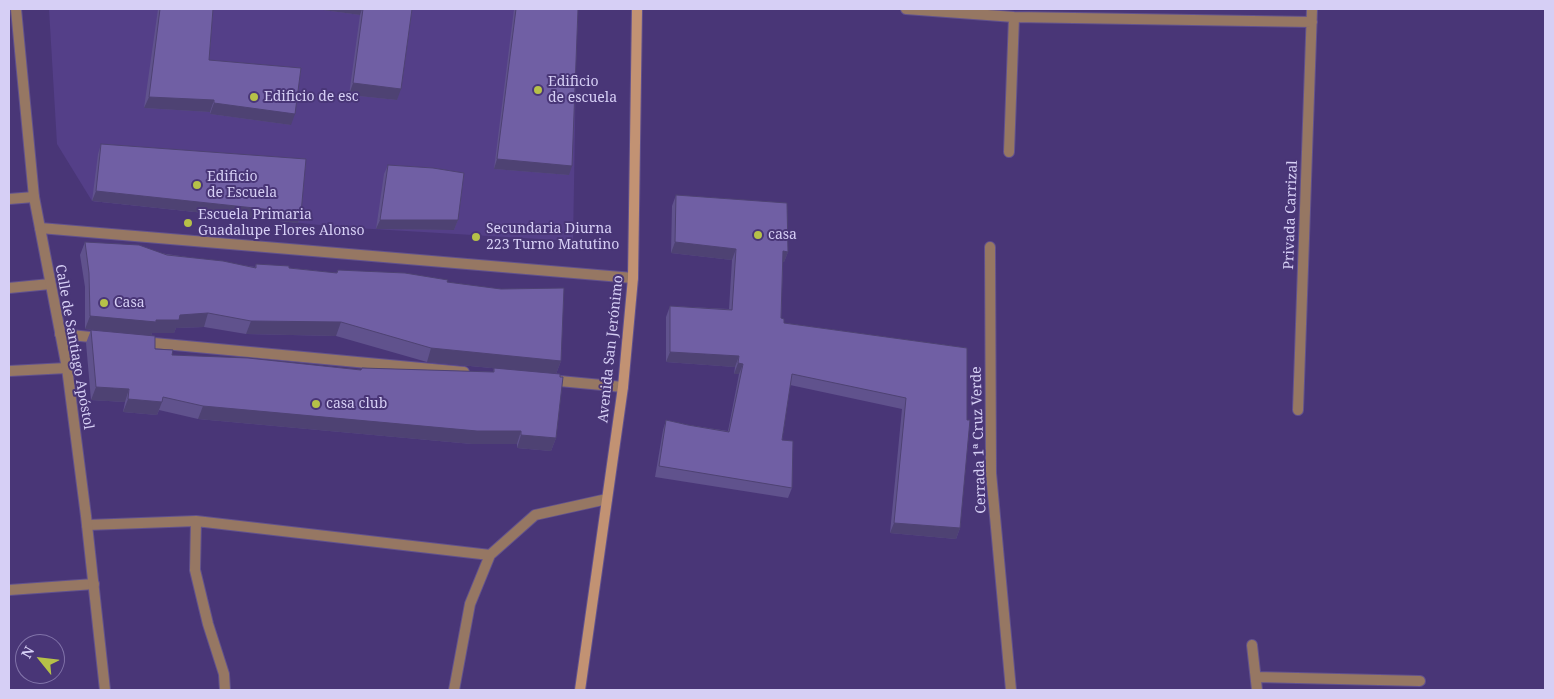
<!DOCTYPE html>
<html>
<head>
<meta charset="utf-8">
<style>
  body { margin:0 }
  #map { position:relative; width:1554px; height:699px; overflow:hidden; background:#493677; font-family:"Noto Serif",serif }
  canvas { display:block }
  .frame { position:absolute; inset:0; border:10px solid #d6cff5; pointer-events:none }
  .north { position:absolute; left:15px; top:634px; width:50px; height:50px; box-sizing:border-box; background:#493677; border:1px solid #8173a9; border-radius:50%; rotate:299deg; font-size:14px; font-weight:700; line-height:20px; text-align:center; color:#d6cff5 }
  .north::after { content:''; display:block; margin:auto; width:18px; height:22px; background:#b6c148; clip-path:polygon(50% 0,100% 100%,50% 72%,0 100%) }
</style>
</head>
<body>
<div id="map">
<canvas width="1554" height="699"></canvas>
<div class="frame"></div>
<div class="north">N</div>
</div>
<script>
const context = document.querySelector('canvas').getContext('2d');
context.lineJoin = 'round';
function paint(path, color) { context.fillStyle = color; context.fill(path, 'evenodd'); }
const toPath = rows => new Path2D(rows.map(r => 'M' + r).join(''));
function trace(path, color, width, dash) { context.strokeStyle = color; context.lineWidth = width; context.lineCap = dash ? 'butt' : 'round'; context.setLineDash(dash || []); context.stroke(path); }
function write(font, color, halo, rows, align = 'center') {
  context.font = font + ' "Noto Serif",serif'; context.lineWidth = 4; context.setLineDash([]); context.textBaseline = 'middle'; context.strokeStyle = halo; context.fillStyle = color; for (const [text, x, y, turn = 0] of rows) {
    context.save(); context.translate(x, y); context.rotate((+turn || 0) * Math.PI / 180); context.textAlign = isNaN(turn) ? turn : align; if (halo) context.strokeText(text, 0, 0); context.fillText(text, 0, 0); context.restore();
  }
}
const built = toPath([
  [49,9,567,9,577,11,573,241,339,227,92,201,57,144]
]);
const minor = toPath([
  [906,9,1014,17,1312,22],
  [1009,152,1014,17],
  [9,199,34,197],
  [40,228,633,278],
  [990,247,991,473,1011,690],
  [9,288,50,284],
  [60,334,101,338],
  [143,342,464,372],
  [9,371,67,368],
  [549,380,623,387],
  [1298,410,1312,9],
  [196,521,195,570,208,624,224,674,225,690],
  [87,525,196,521,490,555],
  [9,590,94,584],
  [1252,645,1257,690],
  [1256,677,1420,681],
  [454,690,470,604,490,555,535,515,607,499]
]);
const tertiary = toPath([
  [16,9,34,197,67,368,86,516,105,690]
]);
const secondary = toPath([
  [580,690,623,387,633,278,637,9]
]);
const wall = toPath([
  [158,9,213,9,209,60,291,125,210,114,210,112,144,108],
  [316,9,412,9,397,100,349,95,360,15],
  [514,9,578,9,569,175,494,169],
  [101,144,301,213,298,223,92,201,98,154],
  [388,165,458,220,454,230,376,229,384,174],
  [676,195,788,252,784,262,783,262,781,318,784,323,967,348,960,528,956,539,890,533,902,409,790,385,782,440,792,488,788,498,655,477,663,430,666,420,688,425,728,431,739,374,734,374,735,367,666,362,666,317,670,306,729,309,732,260,671,253,672,206],
  [85,242,255,267,256,264,336,273,338,270,447,282,561,361,556,374,427,362,336,336,246,334,204,327,176,328,174,333,152,333,151,336,85,329,85,287,80,255],
  [91,330,155,349,172,355,361,370,362,368,493,372,494,368,556,438,551,451,517,448,517,444,472,444,198,419,159,410,157,415,123,412,125,402,91,400,86,343]
]);
const shadedWall = toPath([
  [316,9,362,9,360,15],
  [353,83,401,89,397,100,349,95],
  [149,97,214,100,210,112,144,108],
  [214,103,295,114,291,125,210,114],
  [497,159,572,166,569,175,494,169],
  [96,191,301,213,298,223,92,201],
  [380,220,458,220,454,230,376,229],
  [675,242,736,249,732,260,671,253],
  [783,251,788,252,784,262,779,262],
  [208,313,204,327,176,328,174,333,152,333,151,336,85,329,90,316,156,320,180,315],
  [251,321,341,322,336,336,246,334],
  [431,348,561,361,556,374,427,362],
  [670,352,739,356,735,367,666,362],
  [738,363,743,364,739,374,734,374],
  [96,387,129,389,125,402,91,400],
  [128,399,162,402,157,415,123,412],
  [203,406,521,431,517,444,472,444,198,419],
  [521,435,556,438,551,451,517,448],
  [894,523,960,528,956,539,890,533]
]);
const building = toPath([
  [160,9,213,9,209,60,301,68,295,114,214,103,214,100,149,97,160,9],
  [363,9,412,9,401,89,353,83,363,9],
  [516,9,578,9,572,166,497,159,516,9],
  [101,144,306,159,301,213,96,191,101,144],
  [388,165,433,168,464,173,458,220,380,220,388,165],
  [676,195,787,203,788,252,783,251,781,318,784,319,784,323,967,348,967,420,970,420,960,528,894,523,906,398,792,374,782,440,793,441,792,488,659,466,666,420,688,425,729,432,743,364,738,363,739,356,670,352,670,306,732,310,736,249,675,242,676,195],
  [85,242,139,245,167,255,223,261,256,268,256,264,289,266,289,268,337,273,338,270,405,273,448,280,447,282,501,289,564,288,561,361,431,348,341,322,251,321,208,313,180,315,179,320,156,320,156,322,90,316,89,273,85,242],
  [91,330,155,336,155,349,173,350,172,355,248,358,361,370,362,368,494,372,494,368,560,374,560,377,563,377,556,438,521,435,521,431,477,431,203,406,163,397,162,402,128,399,129,389,96,387,91,330]
]);
const markers = [
  [538,90,5,"#b6c148"],
  [254,97,5,"#b6c148"],
  [197,185,5,"#b6c148"],
  [188,223,5,"#b6c148"],
  [758,235,5,"#b6c148"],
  [476,237,5,"#b6c148"],
  [104,303,5,"#b6c148"],
  [316,404,5,"#b6c148"]
];
const poiNames = [
  ["Edificio",548,82],
  ["de escuela",548,98],
  ["Edificio de esc",264,97],
  ["Edificio",207,177],
  ["de Escuela",207,193],
  ["Escuela Primaria",198,215],
  ["Guadalupe Flores Alonso",198,231],
  ["Secundaria Diurna",486,229],
  ["223 Turno Matutino",486,245],
  ["casa",768,235],
  ["Casa",114,303],
  ["casa club",326,404]
];
const streetNames = [
  ["Privada Carrizal",1291,215,-88],
  ["Calle de Santiago Apóstol",74,347,80],
  ["Avenida San Jerónimo",611,349,-84],
  ["Cerrada 1ª Cruz Verde",979,440,-92]
];
paint(built, '#543f88');
trace(minor, '#62528e', 12);
trace(tertiary, '#62528e', 12);
trace(secondary, '#62528e', 12);
trace(minor, '#967763', 10);
trace(tertiary, '#967763', 10);
trace(secondary, '#c29273', 10);
paint(wall, '#60528d');
paint(shadedWall, '#4e4273');
paint(building, '#705fa4');
trace(building, '#4e4273', 1);
for (const [x, y, r, color] of markers) { const dot = new Path2D(); dot.arc(x, y, r, 0, 2 * Math.PI); context.fillStyle = color; context.fill(dot); trace(dot, '#493677', 2); }
write('14px', '#d6cff5', '#493677', poiNames, 'left');
write('14px', '#d6cff5', '#493677', streetNames);
</script>
</body>
</html>
